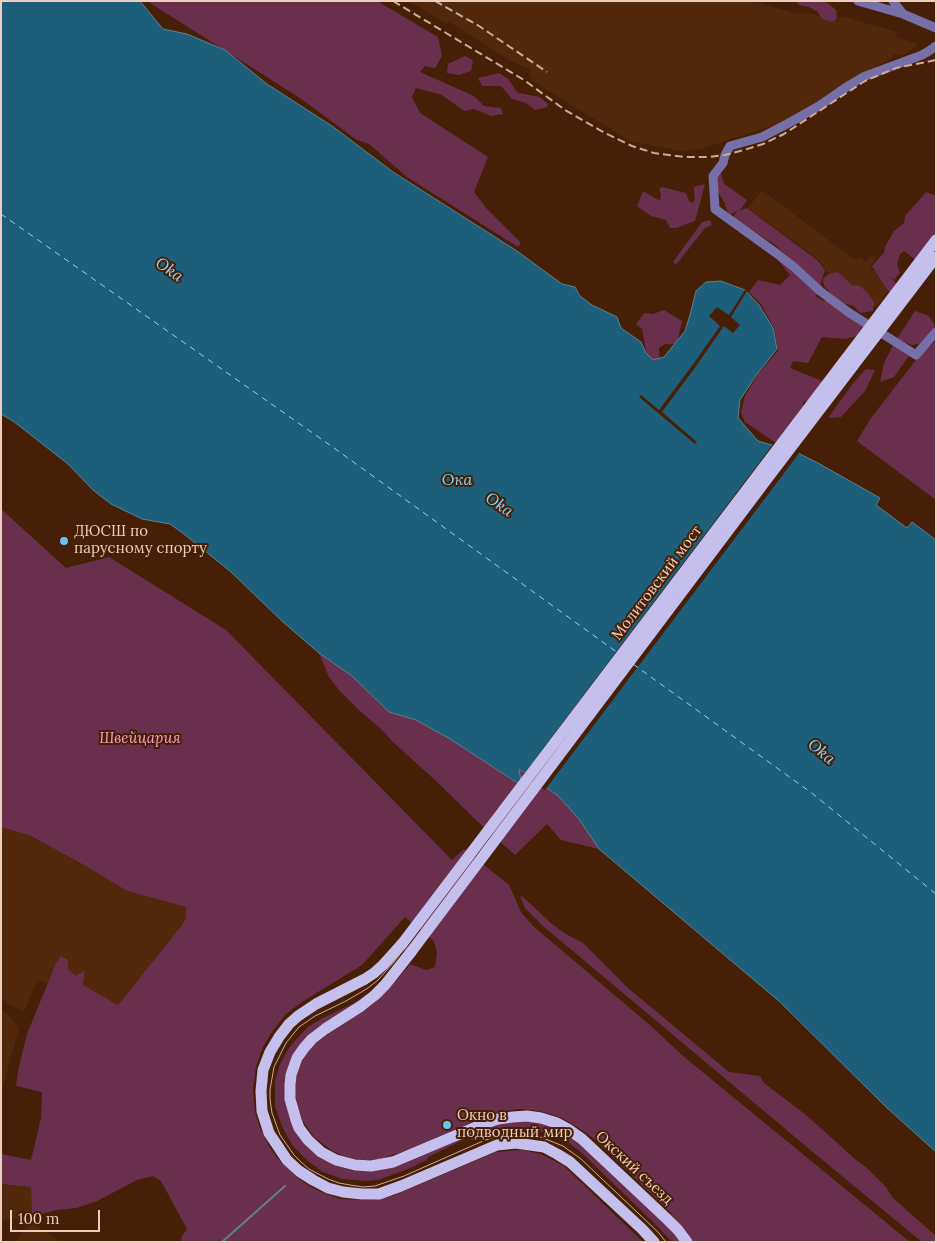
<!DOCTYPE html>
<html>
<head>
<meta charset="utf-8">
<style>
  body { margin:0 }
  #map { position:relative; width:937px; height:1243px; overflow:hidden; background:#461f06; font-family:Lora,serif }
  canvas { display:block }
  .frame { position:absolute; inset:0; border:2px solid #eecebd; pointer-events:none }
  .scale { position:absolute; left:10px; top:1210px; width:90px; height:22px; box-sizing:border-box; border:2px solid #eecebd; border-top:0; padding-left:6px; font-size:15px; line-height:18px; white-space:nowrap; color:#eecebd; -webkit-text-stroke:4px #461f06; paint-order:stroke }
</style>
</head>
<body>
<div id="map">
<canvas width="937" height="1243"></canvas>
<div class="frame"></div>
<div class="scale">100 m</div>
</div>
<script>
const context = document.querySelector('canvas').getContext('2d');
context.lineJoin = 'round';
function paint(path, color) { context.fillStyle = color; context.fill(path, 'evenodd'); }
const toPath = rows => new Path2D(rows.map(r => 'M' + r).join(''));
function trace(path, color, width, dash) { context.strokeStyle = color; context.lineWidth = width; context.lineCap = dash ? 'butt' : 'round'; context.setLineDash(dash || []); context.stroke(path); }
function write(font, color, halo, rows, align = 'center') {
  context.font = font + ' Lora,serif'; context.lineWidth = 4; context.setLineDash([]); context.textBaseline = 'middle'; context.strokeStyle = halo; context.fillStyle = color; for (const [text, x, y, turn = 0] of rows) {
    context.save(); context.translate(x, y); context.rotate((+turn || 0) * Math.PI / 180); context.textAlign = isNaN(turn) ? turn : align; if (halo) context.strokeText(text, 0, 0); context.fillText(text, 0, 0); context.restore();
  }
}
const built = toPath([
  [408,1,751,1,798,14,808,13,839,22,841,16,897,32,896,37,915,43,917,45,917,47,913,48,908,53,901,56,894,54,892,59,852,79,800,113,779,124,700,149,680,151,630,141,533,81,529,74,531,70,511,61,449,22,447,24],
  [762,190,855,260,859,257,866,262,871,255,876,259,870,267,892,286,876,307,826,270,818,259,748,208],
  [1,827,31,836,84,865,127,891,186,907,186,918,182,925,118,1005,83,985,85,970,76,976,68,969,56,963,48,983,37,980,24,1012,7,1003,1,997],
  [1,1008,12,1019,19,1028,1,1095],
  [1,1184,31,1187,32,1217,1,1220],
  [32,1223,61,1242,16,1242,29,1225]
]);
const green = toPath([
  [147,1,377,1,438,37,442,56,435,68,425,66,420,72,474,96,484,106,501,108,503,114,491,116,474,109,464,111,442,95,416,88,412,97,420,113,488,157,474,192,487,209,521,243,518,247,407,177,369,144,357,140,300,98],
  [796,1,823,1,829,4,836,10,837,19,831,22,821,18,818,12,809,7,799,5],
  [465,56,473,60,471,71,459,75,447,73,448,64],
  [499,73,508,79,518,93,540,97,548,104,547,107,535,110,526,103,512,99,501,86,482,86,478,78],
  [720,171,724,184,747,200,741,209,738,211,747,208,817,260,825,270,820,285,774,244,733,218,737,211,729,215,724,202,717,190,717,176],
  [705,184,695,221,676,228,670,228,666,220,651,216,637,206,643,191,660,201,661,195,659,189,662,187,686,193,689,201,693,203,695,198,694,194,694,187],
  [926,192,936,196,936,236,917,261,904,251,900,254,897,264,900,273,894,280,889,275,897,285,891,294,886,288,872,266,884,253,885,247,894,231,904,223,905,216],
  [710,220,712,225,705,228,676,265,673,262,702,222],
  [777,259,789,264,820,293,815,296,824,301,829,300,863,326,856,336,846,339,822,337,808,363,793,361,790,368,822,381,811,400,803,402,803,408,776,443,745,422,741,413,745,396,758,374,778,351,774,328,761,304,749,292,758,280,780,285,790,275],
  [838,272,852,285,860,286,868,293,874,303,873,311,860,313,854,306,845,304,835,298,824,286,823,279,828,274],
  [664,310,682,321,677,344,665,344,659,348,660,362,648,361,642,329,636,324,644,313,653,314],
  [915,311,929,316,935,326,922,343,912,345,897,339],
  [936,341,936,500,857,441,871,418,919,356],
  [894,343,911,353,894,377,880,382,884,363],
  [866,369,875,370,865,391,841,417,828,418,854,382],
  [1,509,66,568,109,557,226,630,452,860,464,849,509,885,521,912,533,926,651,1026,683,1056,910,1242,694,1242,670,1212,592,1137,574,1125,562,1118,547,1113,533,1110,518,1109,500,1112,479,1119,408,1150,380,1159,367,1160,355,1159,343,1156,331,1150,314,1137,302,1120,297,1105,295,1094,296,1078,300,1066,307,1053,316,1043,327,1035,372,1005,389,989,410,964,426,970,435,967,437,953,434,941,405,917,362,965,302,1002,285,1015,272,1032,263,1047,256,1066,253,1090,255,1112,260,1128,270,1148,280,1161,297,1177,306,1184,319,1191,340,1199,366,1200,378,1199,392,1196,496,1152,523,1150,541,1154,564,1166,643,1242,181,1242,182,1236,187,1229,161,1181,153,1176,137,1180,97,1201,77,1208,56,1210,32,1217,31,1187,1,1184,1,1154,31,1160,41,1118,42,1092,16,1086,19,1066,27,1034,56,963,61,956,68,960,68,969,76,976,85,970,83,985,118,1005,182,925,186,918,186,907,127,891,84,865,31,836,1,827],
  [319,653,352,676,389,712,416,720,450,739,521,786,519,769,557,795,579,819,599,849,561,840,547,824,515,855,477,821,436,781,393,742,381,729,359,710,339,690,329,677],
  [520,896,524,898,552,924,564,933,583,943,628,988,729,1072,760,1076,764,1083,806,1115,855,1159,867,1168,886,1187,893,1198,936,1236,936,1242,922,1242,814,1153,543,926,525,908],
  [371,992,302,1042,287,1107,331,1164,354,1171,374,1171,498,1123,531,1121,545,1124,560,1130,572,1138,586,1149,671,1230,681,1242,672,1242,656,1225,585,1156,572,1145,562,1139,540,1131,529,1129,512,1130,495,1132,472,1140,467,1138,428,1157,427,1160,408,1169,378,1180,366,1181,342,1179,323,1172,308,1161,293,1146,286,1134,282,1126,275,1106,275,1081,280,1064,289,1048,299,1036,309,1026,323,1018,352,1004]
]);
const water = toPath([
  [1,1,140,1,163,29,187,34,225,50,267,84,332,126,393,172,517,251,562,284,575,287,580,296,592,305,617,317,621,328,641,342,646,353,653,360,664,357,685,331,690,315,696,291,706,282,721,281,745,290,759,305,773,328,777,349,757,374,740,400,738,418,758,441,796,452,818,463,880,498,876,505,907,528,912,522,936,540,936,1152,886,1107,780,1002,599,849,579,819,557,795,519,769,522,786,450,739,416,720,389,712,352,676,319,653,283,622,231,572,184,534,170,524,142,519,111,504,93,490,68,464,13,421,1,414,1,1]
]);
const pier = toPath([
  [745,290,747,291,731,317,740,325,733,333,724,326,694,369,662,412,697,442,695,444,639,397,641,395,659,410,694,363,720,326,709,316,717,307,729,315],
  [774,443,800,452,545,790,523,775]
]);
const stream = toPath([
  [222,1242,285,1186]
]);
const ferry = toPath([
  [1,214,334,448,618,653],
  [633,664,813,794,936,894]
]);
const minor = toPath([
  [858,1,903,14,936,28],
  [893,1,903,14],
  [936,46,929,51,922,55,863,77,848,86,819,106,787,124,762,137,730,146,725,155,723,163,713,176,715,209,776,253,794,267,820,291,848,312,916,355,936,332]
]);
const major = toPath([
  [402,944,383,965,374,973,365,979,316,1004,298,1016,289,1024,279,1037,270,1052,263,1070,261,1091,262,1111,269,1133,287,1160,299,1171,313,1180,328,1188,343,1192,362,1194,379,1194,401,1186,497,1145,516,1143,544,1147,557,1154,570,1162,642,1229,654,1242],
  [411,952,385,985,375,995,361,1006,325,1029,312,1039,304,1048,297,1058,291,1075,290,1085,290,1099,296,1120,299,1128,308,1140,321,1152,336,1160,355,1165,371,1166,393,1162,483,1124,498,1119,513,1117,527,1116,541,1118,557,1123,568,1129,582,1139,667,1219,678,1230,687,1242]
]);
const tram = toPath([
  [666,1242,658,1232,581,1159,563,1146,538,1136,519,1134,497,1136,483,1141,404,1176,375,1186,363,1187,350,1185,339,1183,328,1179,309,1169,301,1162,294,1155,280,1135,272,1113,270,1099,270,1090,274,1067,286,1043,299,1027,315,1016,346,1001,368,988,378,980,394,962,936,246]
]);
const rail = toPath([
  [393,1,524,80,565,110,605,133,632,146,654,153,685,157,708,157,725,155,744,150,763,144,784,134,865,81,896,68,936,60],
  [435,1,479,26,547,72]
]);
const majorBridge = toPath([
  [402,944,936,240],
  [411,952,770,475,936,257]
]);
const markers = [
  [64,541,5,"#66c4ef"],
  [447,1125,5,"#66c4ef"]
];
const poiNames = [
  ["ДЮСШ по",74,532],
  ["парусному спорту",74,549],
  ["Окно в",457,1116],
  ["подводный мир",457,1133]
];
const streetNames = [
  ["Молитовский мост",657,583,-53],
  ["Окский съезд",634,1168,43]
];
const parkNames = [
  ["Швейцария",140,739]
];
const waterNames = [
  ["Oka",169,270,35],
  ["Ока",457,480],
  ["Oka",499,505,35],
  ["Oka",821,752,40]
];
paint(built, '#532709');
paint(green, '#6b2f4e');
paint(water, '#1d5f7b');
trace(water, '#5c808f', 1);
paint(pier, '#461f06');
trace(stream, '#5c808f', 2);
trace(ferry, '#84d6fc', 1, [6, 5]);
trace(minor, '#776fa7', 9);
trace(major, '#c4bfed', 11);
trace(tram, '#ccab98', 1);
trace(rail, '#ccab98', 2, [8, 4]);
trace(majorBridge, '#c4bfed', 11);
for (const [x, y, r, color] of markers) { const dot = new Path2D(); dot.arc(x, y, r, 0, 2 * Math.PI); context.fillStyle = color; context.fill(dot); trace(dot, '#461f06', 2); }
write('15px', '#eecebd', '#461f06', poiNames, 'left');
write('15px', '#eecebd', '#461f06', streetNames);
write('italic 15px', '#fe9dcc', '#461f06', parkNames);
write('italic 16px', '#84d6fc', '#461f06', waterNames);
</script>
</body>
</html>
